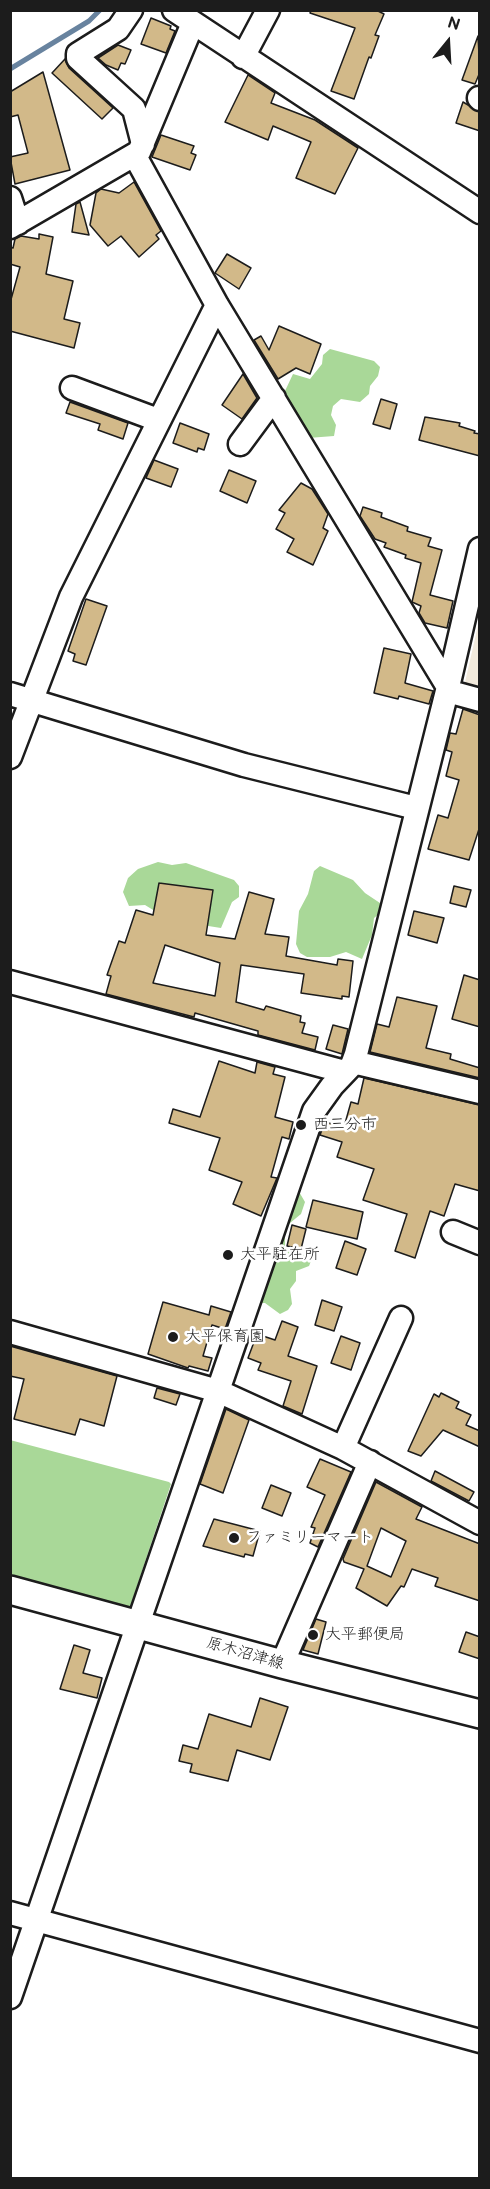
<!DOCTYPE html>
<html>
<head>
<meta charset="utf-8">
<style>
  body { margin:0 }
  #map { position:relative; width:490px; height:2189px; overflow:hidden; background:#fff; font-family:"Balsamiq Sans",sans-serif }
  canvas { display:block }
  .frame { position:absolute; inset:0; border:12px solid #1c1c1c; pointer-events:none }
  .north { position:absolute; left:418px; top:12px; width:60px; height:60px; -webkit-text-stroke:4px #fff; paint-order:stroke; rotate:18deg; font-size:16px; font-weight:700; line-height:24px; text-align:center; color:#1c1c1c }
  .north::after { content:''; display:block; margin:auto; width:21px; height:27px; background:#1c1c1c; clip-path:polygon(50% 0,100% 100%,50% 72%,0 100%) }
</style>
</head>
<body>
<div id="map">
<canvas width="490" height="2189"></canvas>
<div class="frame"></div>
<div class="north">N</div>
</div>
<script>
const context = document.querySelector('canvas').getContext('2d');
context.lineJoin = 'round';
function paint(path, color) { context.fillStyle = color; context.fill(path, 'evenodd'); }
const toPath = rows => new Path2D(rows.map(r => 'M' + r).join(''));
function trace(path, color, width, dash) { context.strokeStyle = color; context.lineWidth = width; context.lineCap = dash ? 'butt' : 'round'; context.setLineDash(dash || []); context.stroke(path); }
function write(font, color, halo, rows, align = 'center') {
  context.font = font + ' "Balsamiq Sans","Klee One",sans-serif'; context.lineWidth = 5; context.setLineDash([]); context.textBaseline = 'middle'; context.strokeStyle = halo; context.fillStyle = color; for (const [text, x, y, turn = 0] of rows) {
    context.save(); context.translate(x, y); context.rotate((+turn || 0) * Math.PI / 180); context.textAlign = isNaN(turn) ? turn : align; if (halo) context.strokeText(text, 0, 0); context.fillText(text, 0, 0); context.restore();
  }
}
const built = toPath([
  [479,621,479,695,463,691]
]);
const green = toPath([
  [330,349,374,361,380,367,378,376,370,386,369,394,360,402,341,399,333,406,331,415,336,425,334,436,308,438,289,410,285,391,293,374,310,379,322,364,323,355],
  [158,862,172,865,186,863,234,880,239,886,239,897,232,902,221,928,183,922,158,913,145,905,129,906,123,892,128,878,138,869],
  [320,866,353,880,365,893,380,903,380,913,374,918,372,935,362,959,346,952,330,957,307,957,300,953,296,944,299,911,308,894,314,871],
  [298,1190,305,1202,301,1214,290,1223,285,1232,285,1248,293,1253,309,1255,311,1261,309,1266,296,1271,296,1281,290,1289,292,1304,288,1310,280,1314,265,1303,260,1303],
  [10,1440,169,1482,171,1484,129,1610,11,1578]
]);
const stream = toPath([
  [10,69,89,21,100,10]
]);
const building = toPath([
  [311,10,376,10,384,14,375,35,379,36,371,58,369,57,354,99,331,91,355,28,310,13,311,10],
  [151,18,171,26,170,29,175,31,166,53,141,44,151,18],
  [478,36,480,72,475,84,462,80,478,36],
  [118,45,131,50,125,64,121,63,118,70,106,65,98,58,118,45],
  [65,59,69,68,113,108,102,119,52,73,65,59],
  [43,72,70,170,15,184,10,157,28,153,18,115,10,117,10,92,43,72],
  [248,75,275,93,271,103,315,120,358,148,335,194,296,178,311,142,273,126,268,140,225,122,248,75],
  [463,102,480,112,480,131,456,123,463,102],
  [161,135,194,146,191,153,196,155,190,170,152,157,161,135],
  [134,182,161,231,156,235,159,239,139,257,121,236,108,246,90,225,96,193,101,189,119,193,134,182],
  [80,202,89,235,72,232,76,204,80,202],
  [39,234,53,237,46,274,73,281,64,319,80,323,74,348,10,331,10,303,20,267,10,264,10,247,13,248,15,239,21,236,39,239,39,234],
  [227,254,251,268,239,289,215,273,227,254],
  [279,326,321,344,310,374,296,368,278,379,254,340,261,336,269,350,279,326],
  [243,374,257,398,242,419,222,405,243,374],
  [381,399,397,404,390,429,373,424,381,399],
  [70,402,128,423,123,439,98,430,100,424,66,413,70,402],
  [425,417,460,423,459,426,475,431,474,433,480,434,480,456,419,440,425,417],
  [180,423,209,434,204,450,198,448,197,452,173,443,180,423],
  [154,460,178,469,171,487,146,478,154,460],
  [229,470,256,481,247,503,220,491,229,470],
  [301,483,312,489,328,514,323,528,328,531,313,565,287,552,294,539,276,529,285,513,279,510,301,483],
  [363,507,382,513,381,517,408,527,407,531,431,538,428,546,442,550,430,595,453,601,447,628,425,623,419,613,421,606,412,602,421,563,405,558,406,555,384,547,386,543,375,539,360,516,363,507],
  [86,599,107,606,86,665,73,661,75,654,68,651,86,599],
  [384,648,411,654,405,683,433,691,429,704,399,696,398,699,374,693,384,648],
  [463,709,480,715,480,826,469,860,428,849,438,815,448,818,459,780,446,776,452,752,446,750,450,733,456,734,463,709],
  [159,883,213,890,206,935,235,939,249,892,274,899,265,934,289,937,286,956,337,965,338,959,353,961,349,997,342,996,342,999,301,993,304,974,241,965,236,1002,264,1010,266,1006,301,1016,300,1022,305,1023,302,1033,318,1037,315,1050,258,1035,258,1031,195,1013,194,1017,106,994,111,976,107,975,119,941,125,943,136,910,153,915,159,883],
  [165,945,220,963,215,996,153,983,165,945],
  [454,886,471,890,466,907,450,903,454,886],
  [414,911,444,918,437,943,408,935,414,911],
  [464,975,480,980,480,1027,452,1019,464,975],
  [397,997,437,1006,426,1048,451,1054,450,1059,480,1068,480,1078,370,1052,377,1024,389,1027,397,997],
  [333,1025,348,1029,342,1054,326,1049,333,1025],
  [219,1061,255,1073,257,1062,275,1067,273,1074,285,1077,275,1117,293,1122,289,1139,282,1137,271,1177,277,1178,261,1216,233,1204,242,1182,209,1170,220,1138,169,1123,173,1109,200,1117,219,1061],
  [364,1078,480,1105,480,1191,455,1184,444,1216,430,1211,415,1258,395,1251,407,1214,363,1200,374,1169,337,1157,342,1142,320,1135,325,1122,344,1127,351,1102,358,1104,364,1078],
  [313,1200,363,1212,357,1239,306,1227,313,1200],
  [292,1225,306,1229,301,1249,287,1246,292,1225],
  [345,1241,366,1249,357,1275,336,1268,345,1241],
  [322,1300,342,1307,334,1331,315,1325,322,1300],
  [163,1302,209,1315,211,1306,231,1312,225,1329,212,1325,203,1356,212,1358,208,1371,189,1366,188,1368,148,1354,163,1302],
  [282,1321,298,1327,288,1356,317,1366,302,1414,283,1406,291,1381,258,1370,261,1363,248,1358,257,1334,275,1340,282,1321],
  [341,1336,360,1343,351,1370,331,1363,341,1336],
  [10,1346,117,1376,104,1426,80,1419,75,1435,14,1419,24,1379,10,1376,10,1346],
  [157,1388,180,1394,176,1405,154,1398,157,1388],
  [441,1393,459,1402,456,1408,471,1415,466,1425,480,1431,480,1447,443,1430,421,1456,408,1451,434,1394,439,1397,441,1393],
  [226,1409,249,1420,223,1493,200,1484,226,1409],
  [320,1459,351,1472,318,1547,310,1543,315,1528,311,1527,325,1495,307,1487,320,1459],
  [435,1471,474,1492,469,1501,431,1481,435,1471],
  [376,1482,422,1507,416,1519,480,1544,480,1601,435,1586,438,1578,412,1569,404,1587,401,1586,387,1606,356,1588,364,1569,344,1562,343,1559,376,1482],
  [381,1528,406,1541,391,1577,367,1566,381,1528],
  [271,1485,291,1493,282,1516,262,1508,271,1485],
  [214,1519,260,1531,253,1556,245,1554,244,1557,203,1546,214,1519],
  [316,1619,326,1622,318,1654,303,1650,316,1619],
  [466,1632,480,1637,480,1659,459,1652,466,1632],
  [74,1645,90,1650,83,1673,102,1678,97,1698,60,1689,74,1645],
  [260,1698,288,1707,270,1760,237,1750,228,1781,190,1772,192,1764,179,1761,183,1745,198,1749,209,1714,251,1727,260,1698]
]);
const minor = toPath([
  [131,10,118,29,78,54,78,58,134,109,143,144],
  [174,10,480,212],
  [243,57,268,10],
  [479,98,480,99],
  [135,156,217,305,448,687],
  [10,198,18,223],
  [10,227,139,152,193,23],
  [72,388,158,420],
  [240,444,274,398],
  [447,691,480,700],
  [10,694,244,765,416,808],
  [10,757,71,597,217,305],
  [10,982,345,1072],
  [353,1062,480,1092],
  [453,1232,480,1243],
  [10,1332,218,1391,343,1448,480,1523],
  [343,1448,401,1318],
  [282,1664,370,1462],
  [10,1913,480,2041],
  [10,1997,314,1111,332,1086,352,1065,356,1054,448,687,480,549]
]);
const major = toPath([
  [10,1590,282,1664,480,1714]
]);
const markers = [
  [301,1125,6,"#1c1c1c"],
  [228,1255,6,"#1c1c1c"],
  [173,1337,6,"#1c1c1c"],
  [234,1538,6,"#1c1c1c"],
  [313,1635,6,"#1c1c1c"]
];
const poiNames = [
  ["西三分市",313,1125],
  ["大平駐在所",240,1255],
  ["大平保育園",185,1337],
  ["ファミリーマート",246,1538],
  ["大平郵便局",325,1635]
];
const streetNames = [
  ["原木沼津線",245,1654,16]
];
paint(built, '#f2eadc');
paint(green, '#a9d898');
trace(stream, '#68839f', 5);
paint(building, '#d2b989');
trace(building, '#1c1c1c', 1.5);
trace(minor, '#1c1c1c', 27);
trace(major, '#1c1c1c', 32);
trace(minor, '#fff', 22);
trace(major, '#fff', 27);
for (const [x, y, r, color] of markers) { const dot = new Path2D(); dot.arc(x, y, r, 0, 2 * Math.PI); context.fillStyle = color; context.fill(dot); trace(dot, '#fff', 2); }
write('16px', '#1c1c1c', '#fff', poiNames, 'left');
write('16px', '#1c1c1c', '#fff', streetNames);
</script>
</body>
</html>
